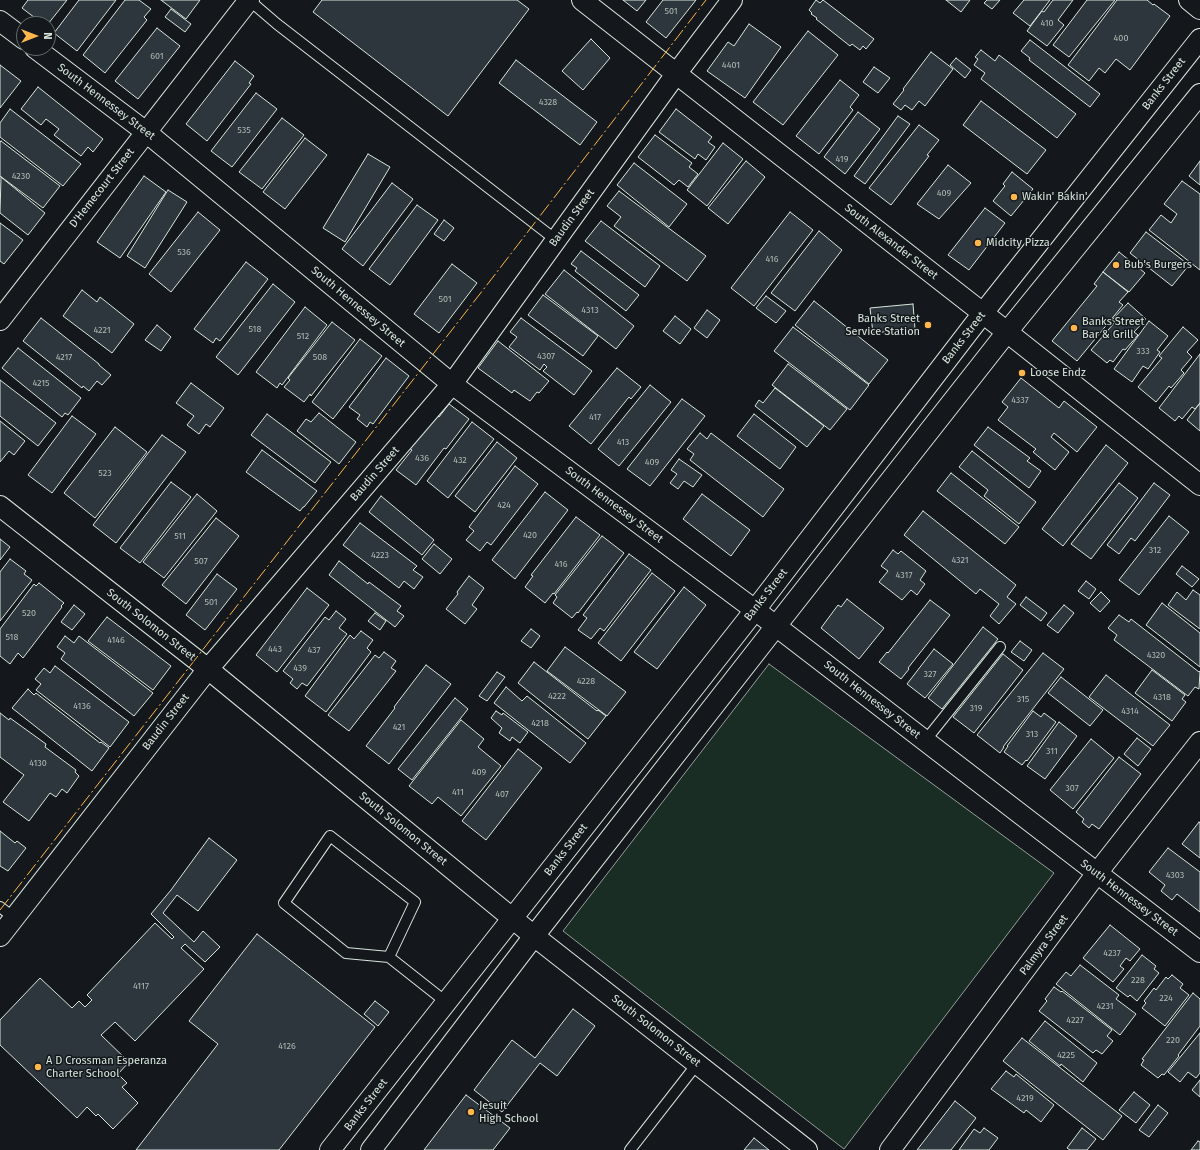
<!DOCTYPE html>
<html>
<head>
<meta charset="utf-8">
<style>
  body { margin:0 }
  #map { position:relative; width:1200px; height:1150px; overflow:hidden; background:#14181c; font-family:"Fira Sans",sans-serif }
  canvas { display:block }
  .north { position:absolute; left:16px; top:16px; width:40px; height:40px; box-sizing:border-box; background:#14181c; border:1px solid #626a69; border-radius:50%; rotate:90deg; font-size:11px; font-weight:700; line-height:16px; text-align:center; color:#d8e6dc }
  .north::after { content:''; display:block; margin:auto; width:14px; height:18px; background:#ffb74d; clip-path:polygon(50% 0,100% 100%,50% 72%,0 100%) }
</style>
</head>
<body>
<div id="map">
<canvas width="1200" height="1150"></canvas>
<div class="north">N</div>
</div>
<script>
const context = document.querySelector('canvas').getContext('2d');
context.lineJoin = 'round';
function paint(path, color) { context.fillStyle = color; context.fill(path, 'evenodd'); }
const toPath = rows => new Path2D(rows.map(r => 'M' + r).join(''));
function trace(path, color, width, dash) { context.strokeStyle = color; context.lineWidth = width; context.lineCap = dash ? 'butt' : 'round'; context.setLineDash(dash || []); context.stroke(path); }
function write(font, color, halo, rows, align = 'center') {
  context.font = font + ' "Fira Sans",sans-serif'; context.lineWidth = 3; context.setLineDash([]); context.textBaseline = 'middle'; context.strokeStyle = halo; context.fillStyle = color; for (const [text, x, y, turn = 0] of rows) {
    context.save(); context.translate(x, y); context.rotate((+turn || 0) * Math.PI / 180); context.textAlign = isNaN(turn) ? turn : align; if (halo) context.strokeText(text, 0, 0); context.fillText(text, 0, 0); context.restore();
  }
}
const green = toPath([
  [769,664,1054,873,844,1149,563,931,769,664]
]);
const building = toPath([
  [28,0,67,0,48,24,43,24,22,8,28,0],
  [79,0,116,0,77,51,54,33,79,0],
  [125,0,139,0,151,9,144,17,147,20,105,73,83,55,125,0],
  [161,0,200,0,186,19,161,0],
  [322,0,517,0,529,9,448,116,313,12,322,0],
  [623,0,646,0,637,11,623,0],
  [663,0,696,0,666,38,646,22,663,0],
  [816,0,820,3,823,0,874,39,866,49,863,46,860,50,852,44,850,46,816,19,817,18,811,14,812,13,809,10,816,0],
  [946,0,970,0,961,12,946,0],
  [987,0,1000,0,992,9,984,3,987,0],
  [1024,0,1050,0,1030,26,1013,13,1024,0],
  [1053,0,1073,0,1058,20,1064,25,1047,46,1027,31,1042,11,1044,12,1053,0],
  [1087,0,1115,0,1069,57,1053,45,1087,0],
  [1117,0,1147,0,1153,5,1154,4,1170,16,1130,70,1116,59,1105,73,1099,68,1089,81,1068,65,1117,0],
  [171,9,191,24,185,32,165,17,171,9],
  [749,24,781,47,745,98,707,71,728,42,734,46,749,24],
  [157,28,180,46,138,99,115,81,157,28],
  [808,31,838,55,783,125,753,102,808,31],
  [591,39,610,58,583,90,562,71,591,39],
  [1030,40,1100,94,1090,107,1029,60,1030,58,1021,51,1030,40],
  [981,50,995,61,999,55,1076,114,1057,138,981,79,985,73,974,65,978,59,975,57,981,50],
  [931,52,953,69,925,106,919,101,912,110,905,105,901,110,893,104,904,90,903,89,931,52],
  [956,58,971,70,965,78,950,65,956,58],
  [516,60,597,122,580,145,499,83,516,60],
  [235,61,254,76,249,83,251,84,207,141,186,124,235,61],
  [0,65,21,81,0,108,0,65],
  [874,67,890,78,878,93,863,82,874,67],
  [840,80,859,95,850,107,853,110,819,154,796,136,840,80],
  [38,87,103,139,93,152,88,147,81,156,54,135,59,129,46,119,41,125,21,109,38,87],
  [256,93,277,109,232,167,211,151,256,93],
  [981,101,1046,150,1027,174,963,125,981,101],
  [10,109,81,164,63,186,0,137,0,123,10,109],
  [676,109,712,137,708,142,715,147,706,160,698,154,695,159,659,132,676,109],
  [858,112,880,129,845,174,824,157,858,112],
  [898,116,910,124,865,184,854,176,898,116],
  [282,118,304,135,262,189,239,172,282,118],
  [919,125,939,140,927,155,929,156,891,205,869,188,919,125],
  [655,135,692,163,689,167,698,174,688,187,679,180,674,185,638,157,655,135],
  [305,138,327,155,285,209,263,192,305,138],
  [1,141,60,186,43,208,0,176,0,142,1,141],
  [723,143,743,159,707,206,687,190,723,143],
  [368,154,390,167,345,242,323,228,368,154],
  [746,161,765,177,728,224,708,208,746,161],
  [1200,161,1200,185,1189,176,1200,161],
  [634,163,687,204,669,227,617,185,634,163],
  [948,165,971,183,939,219,917,204,948,165],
  [1012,172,1033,189,1011,216,993,201,1005,186,1003,184,1012,172],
  [144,176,166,192,120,258,97,242,144,176],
  [1,177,45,213,28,235,0,213,1,177],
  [1182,181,1200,194,1200,270,1149,230,1161,215,1171,223,1177,214,1164,204,1182,181],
  [392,183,413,199,363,266,342,249,392,183],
  [168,190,187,202,145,268,127,256,168,190],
  [619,191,706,256,687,281,614,226,621,217,607,206,619,191],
  [417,205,438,220,390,285,369,269,417,205],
  [985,208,1005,223,969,270,948,255,985,208],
  [198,212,220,230,171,292,149,274,198,212],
  [790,212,813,230,754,306,731,288,790,212],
  [444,220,454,228,444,241,434,234,444,220],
  [601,221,660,266,645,287,585,241,601,221],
  [0,223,23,240,4,264,0,261,0,223],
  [819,231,842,250,795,311,771,293,819,231],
  [1146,232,1189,265,1172,286,1130,253,1146,232],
  [581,251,639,295,626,311,575,271,577,268,571,264,581,251],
  [1119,252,1145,273,1129,292,1103,272,1119,252],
  [246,262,268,279,220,341,216,338,213,343,194,329,246,262],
  [452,264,477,283,439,333,414,314,452,264],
  [564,270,634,326,616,349,545,294,564,270],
  [1103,272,1128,292,1119,302,1123,305,1077,361,1052,341,1097,286,1094,284,1103,272],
  [273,284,295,302,238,375,216,357,273,284],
  [82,290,97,302,100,297,134,324,112,353,63,316,82,290],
  [543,295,598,336,583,356,528,315,543,295],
  [766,296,786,311,776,323,756,308,766,296],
  [814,301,888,360,869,384,795,325,814,301],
  [1128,303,1146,319,1134,332,1138,335,1125,350,1123,349,1113,362,1110,360,1107,363,1091,350,1115,322,1112,320,1128,303],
  [913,304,915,329,873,333,870,308,913,304],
  [305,307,327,325,282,385,280,383,277,388,256,372,305,307],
  [707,310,720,320,707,338,694,328,707,310],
  [675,316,691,329,680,344,663,331,675,316],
  [41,318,99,364,99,365,111,375,102,385,97,381,89,391,83,386,82,388,23,341,41,318],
  [521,318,592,371,574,395,543,371,547,367,544,364,540,370,509,347,517,337,510,332,521,318],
  [1149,321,1168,336,1157,350,1160,352,1148,369,1143,366,1132,382,1114,369,1149,321],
  [332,322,355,340,311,396,310,394,304,402,284,387,290,380,288,378,332,322],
  [157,325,171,337,161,351,145,340,157,325],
  [793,327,869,385,850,410,774,351,793,327],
  [1183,327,1198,340,1187,352,1192,357,1181,370,1184,373,1171,388,1169,386,1156,402,1138,387,1162,358,1159,356,1183,327],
  [360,339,382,356,333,419,312,402,360,339],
  [498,341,549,381,539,393,537,392,530,401,514,390,512,393,478,368,498,341],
  [18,348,81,398,68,415,65,413,62,417,2,368,18,348],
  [1200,354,1200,403,1195,409,1192,407,1182,419,1179,416,1175,421,1159,408,1200,354],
  [386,358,409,376,373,424,370,422,367,427,357,419,360,415,349,407,386,358],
  [788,364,847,409,830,430,772,385,788,364],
  [617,368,641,387,631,399,629,397,591,444,569,426,617,368],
  [1021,378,1059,408,1064,401,1097,427,1077,452,1054,433,1051,437,1069,452,1055,470,1033,452,1036,449,998,420,1008,407,1002,402,1021,378],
  [0,380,56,423,38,446,0,416,0,380],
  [191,383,224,408,210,427,206,424,199,434,187,425,194,416,176,403,191,383],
  [650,385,671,402,619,466,598,449,650,385],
  [775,388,824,426,807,447,755,406,759,400,763,403,775,388],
  [682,399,705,416,650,486,627,469,682,399],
  [1200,403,1200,431,1187,420,1200,403],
  [449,404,469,419,446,449,444,448,416,485,396,470,412,450,409,448,435,414,439,417,449,404],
  [319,413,356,442,339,464,297,431,306,419,311,422,319,413],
  [267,414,331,462,315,483,251,435,267,414],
  [754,414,796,447,780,469,737,436,754,414],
  [72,416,96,434,52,493,28,475,72,416],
  [0,421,25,441,14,455,9,451,0,462,0,421],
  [472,422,494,439,448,498,427,481,472,422],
  [115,427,147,452,95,518,64,493,115,427],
  [988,427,1030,458,1027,461,1041,471,1029,488,974,445,988,427],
  [700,433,707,439,711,433,784,489,763,517,690,460,694,454,687,449,700,433],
  [162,435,186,452,116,543,93,525,162,435],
  [497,442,517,458,475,512,455,496,497,442],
  [1106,445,1128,463,1063,546,1042,529,1106,445],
  [262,450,317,491,304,507,303,507,300,511,246,472,262,450],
  [972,451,1036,502,1019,524,984,496,988,490,959,467,972,451],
  [679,459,702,475,693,487,684,481,678,489,670,483,677,474,671,470,679,459],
  [515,466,538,484,491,545,487,542,480,551,466,540,474,531,469,527,515,466],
  [951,473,1019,527,1005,544,937,491,951,473],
  [171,482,191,497,140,563,120,548,171,482],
  [1119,483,1138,498,1091,559,1071,544,1119,483],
  [1154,483,1170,495,1135,541,1131,538,1119,554,1107,545,1154,483],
  [545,492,568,510,515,579,492,560,545,492],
  [197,494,217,511,164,578,143,562,197,494],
  [702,494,750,530,731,556,683,519,702,494],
  [381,496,434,540,422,555,369,512,381,496],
  [923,511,1016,585,1007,597,1016,604,999,624,990,616,999,604,980,589,976,594,904,535,923,511],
  [1169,516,1189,532,1139,595,1119,580,1169,516],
  [576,517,600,535,554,594,553,593,545,603,525,587,533,576,531,575,576,517],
  [216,518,239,536,186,604,162,585,216,518],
  [360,523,417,566,413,570,423,577,414,589,404,581,399,588,343,545,360,523],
  [602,536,624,553,578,613,577,612,572,618,553,603,557,597,555,595,602,536],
  [0,539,10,547,0,560,0,539],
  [434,544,452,559,440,574,422,559,434,544],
  [893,550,898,554,901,551,926,571,920,580,925,584,917,595,911,590,902,600,879,582,888,571,881,566,893,550],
  [629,554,651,570,604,631,600,628,591,639,578,630,587,618,583,615,629,554],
  [10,559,26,571,24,574,32,580,0,621,0,572,10,559],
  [339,561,368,584,369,582,401,606,397,611,404,616,395,627,329,575,339,561],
  [1182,566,1199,579,1192,587,1176,574,1182,566],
  [652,573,675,591,621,661,598,643,652,573],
  [217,574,237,589,205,630,186,615,217,574],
  [469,576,484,588,472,605,477,609,465,624,446,609,458,594,457,592,469,576],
  [1086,581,1096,589,1089,599,1078,591,1086,581],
  [39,583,64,603,61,606,62,607,23,658,18,653,10,664,0,656,0,629,34,584,36,586,39,583],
  [684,587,706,605,657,669,634,652,684,587],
  [307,588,329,605,277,672,256,655,307,588],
  [1193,590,1200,595,1200,629,1168,605,1177,592,1186,600,1193,590],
  [1101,592,1110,601,1100,612,1090,603,1101,592],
  [1026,597,1047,613,1041,621,1020,605,1026,597],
  [847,599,884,628,859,659,821,628,838,605,841,607,847,599],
  [930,600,950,615,908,668,909,669,901,679,879,662,887,652,888,653,930,600],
  [1162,603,1200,633,1200,667,1146,625,1162,603],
  [74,605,85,614,72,630,61,622,74,605],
  [1064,605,1074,613,1058,633,1047,625,1064,605],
  [336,611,346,619,339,628,347,634,307,686,302,683,297,689,290,683,293,679,283,671,325,617,329,620,336,611],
  [375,613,386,621,380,630,368,621,375,613],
  [1119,615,1129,622,1131,619,1199,672,1200,671,1199,689,1195,687,1188,696,1114,640,1117,635,1108,628,1119,615],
  [107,617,171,666,153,690,88,641,107,617],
  [983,627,998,639,942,709,928,698,983,627],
  [531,629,540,636,531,648,521,641,531,629],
  [361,631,373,640,367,648,371,652,326,712,305,696,350,635,354,639,361,631],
  [65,636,74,643,79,636,153,693,134,716,61,659,65,653,57,647,65,636],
  [1020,641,1032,650,1024,661,1011,652,1020,641],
  [565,647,626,692,607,716,547,671,565,647],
  [934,649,953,664,925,698,907,684,934,649],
  [384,652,396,661,391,668,396,671,349,731,328,715,375,655,379,658,384,652],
  [1043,653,1064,669,1003,747,1004,747,1000,753,977,735,1043,653],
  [1003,654,1023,670,974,733,953,717,1003,654],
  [534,662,597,711,598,710,606,716,588,739,518,683,534,662],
  [426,665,451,684,389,764,366,746,395,708,394,707,426,665],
  [55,666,129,722,110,747,36,690,41,684,35,679,44,668,50,673,55,666],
  [1152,670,1185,695,1182,699,1186,702,1172,721,1135,693,1152,670],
  [497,672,505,677,487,701,479,696,497,672],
  [1106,675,1170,725,1153,746,1089,697,1106,675],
  [1061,677,1103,710,1090,726,1048,693,1061,677],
  [506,687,522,701,527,696,586,743,570,763,494,703,506,687],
  [28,689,34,695,36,693,100,743,101,742,109,748,92,771,12,708,28,689],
  [455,698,468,709,412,780,398,769,455,698],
  [496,711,502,715,503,713,528,732,520,743,512,737,510,741,499,733,502,728,491,718,496,711],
  [1033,711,1041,717,1044,713,1056,722,1027,761,1026,760,1022,765,1004,752,1008,746,1007,746,1033,711],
  [0,713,9,720,10,718,46,744,45,747,76,770,75,772,79,776,67,793,62,789,56,797,50,793,29,821,3,802,24,775,0,757,0,713],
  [461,720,484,739,478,747,501,766,461,816,438,797,432,804,409,786,461,720],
  [1059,722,1077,736,1045,779,1027,766,1059,722],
  [1137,738,1151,749,1138,766,1124,754,1137,738],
  [1091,739,1114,758,1073,809,1050,790,1091,739],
  [518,749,542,768,486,840,462,821,518,749],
  [1119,757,1141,774,1099,829,1092,824,1089,828,1082,822,1084,819,1076,812,1119,757],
  [1199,822,1200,823,1200,858,1182,844,1199,822],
  [0,831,15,843,17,841,26,848,8,871,0,866,0,831],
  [209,838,237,860,198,911,177,895,163,913,194,942,203,931,220,947,205,962,185,944,181,948,204,969,135,1041,115,1022,101,1035,129,1062,118,1074,127,1083,122,1087,138,1103,113,1129,98,1114,96,1116,87,1107,77,1118,0,1045,0,1020,40,978,72,1008,79,1001,85,1007,92,1000,87,995,155,923,172,939,174,937,151,914,171,890,209,838],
  [1168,848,1200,872,1200,912,1177,894,1172,900,1161,891,1165,885,1149,872,1168,848],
  [1110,925,1140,949,1130,961,1126,958,1120,966,1124,969,1113,982,1083,958,1110,925],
  [257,934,375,1027,279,1150,136,1150,218,1044,189,1021,257,934],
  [1142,955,1156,966,1154,969,1159,973,1137,1001,1130,995,1128,997,1116,988,1142,955],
  [1080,965,1119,995,1116,999,1136,1014,1120,1035,1056,984,1066,972,1071,976,1080,965],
  [1172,975,1183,984,1180,988,1189,995,1165,1026,1142,1008,1146,1003,1144,1001,1154,988,1156,990,1166,977,1168,979,1172,975],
  [1054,987,1061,992,1062,991,1112,1030,1107,1036,1113,1041,1102,1054,1096,1050,1093,1053,1039,1011,1047,1001,1045,999,1054,987],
  [1193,993,1200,999,1200,1026,1178,1055,1179,1056,1164,1075,1162,1074,1158,1078,1141,1065,1144,1060,1142,1059,1193,993],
  [375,1001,389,1012,378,1026,364,1014,375,1001],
  [573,1009,595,1026,557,1076,540,1063,502,1112,474,1090,512,1040,535,1058,573,1009],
  [1045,1021,1097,1063,1083,1082,1061,1064,1060,1066,1029,1041,1045,1021],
  [1200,1033,1200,1073,1196,1078,1188,1072,1180,1082,1168,1072,1200,1033],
  [1022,1038,1122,1116,1103,1140,1003,1061,1022,1038],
  [1006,1071,1014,1077,1016,1074,1054,1105,1041,1122,1026,1110,1024,1113,991,1089,1006,1071],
  [1200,1080,1200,1097,1192,1090,1200,1080],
  [1134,1092,1150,1105,1136,1123,1119,1110,1134,1092],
  [466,1095,510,1128,493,1150,424,1150,466,1095],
  [955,1101,976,1118,951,1150,917,1150,955,1101],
  [1158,1105,1168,1113,1149,1137,1139,1130,1158,1105],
  [984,1128,998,1138,989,1150,959,1150,974,1129,980,1133,984,1128],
  [1082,1128,1096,1139,1087,1150,1070,1150,1067,1148,1082,1128],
  [754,1138,769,1150,744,1150,754,1138],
  [1198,1141,1200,1142,1200,1150,1191,1150,1198,1141]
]);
const service = toPath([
  [249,0,277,24,556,240],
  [925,741,1000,647],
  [0,907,14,918],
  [389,957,415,902,330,836,284,903,346,953,389,957,446,1002],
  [630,1150,697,1064]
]);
const minor = toPath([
  [582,0,1007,332,1200,485],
  [1189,0,1200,9],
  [0,21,24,39],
  [35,48,146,132,452,384,755,610,1200,952],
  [0,320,249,0],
  [0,506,208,669,534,936,807,1150],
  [0,936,208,669,452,384,676,74,732,0],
  [330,1150,755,610,983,313,1200,39],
  [371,1150,534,936,776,626,1007,332,1200,94],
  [890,1150,1097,873,1200,742]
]);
const power = toPath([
  [0,910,490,281,706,0]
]);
const markers = [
  [1014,197,4,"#ffb74d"],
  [978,243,4,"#ffb74d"],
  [1116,265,4,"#ffb74d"],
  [928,325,4,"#ffb74d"],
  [1074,328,4,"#ffb74d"],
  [1022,373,4,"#ffb74d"],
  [38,1067,4,"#ffb74d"],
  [471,1112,4,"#ffb74d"]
];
const numberNames = [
  ["501",671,11],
  ["410",1047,23],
  ["400",1121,38],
  ["601",157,56],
  ["4401",731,65],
  ["4328",548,102],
  ["535",244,130],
  ["419",842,159],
  ["4230",21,176],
  ["409",944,193],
  ["536",184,252],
  ["416",772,259],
  ["501",445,299],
  ["4313",590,310],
  ["518",255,329],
  ["4221",102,330],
  ["512",303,336],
  ["333",1143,351],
  ["4307",546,356],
  ["4217",64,357],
  ["508",320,357],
  ["4215",41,383],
  ["4337",1020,400],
  ["417",595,417],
  ["413",623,442],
  ["436",422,458],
  ["432",460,460],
  ["409",652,462],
  ["523",105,473],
  ["424",504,505],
  ["420",530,535],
  ["511",180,536],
  ["312",1155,550],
  ["4223",380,555],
  ["4321",960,560],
  ["507",201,561],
  ["416",561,564],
  ["4317",904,575],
  ["501",211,602],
  ["520",29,613],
  ["518",12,637],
  ["4146",116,640],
  ["443",275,649],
  ["437",314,650],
  ["4320",1156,655],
  ["439",300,668],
  ["327",930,674],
  ["4228",586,681],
  ["4222",557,696],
  ["4318",1162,697],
  ["315",1023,699],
  ["4136",82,706],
  ["319",976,708],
  ["4314",1130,711],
  ["4218",540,723],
  ["421",399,727],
  ["313",1032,734],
  ["311",1052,751],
  ["4130",38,763],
  ["409",479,772],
  ["307",1072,788],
  ["411",458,792],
  ["407",502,794],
  ["4303",1175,875],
  ["4237",1112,953],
  ["228",1138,980],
  ["4117",141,986],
  ["224",1166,998],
  ["4231",1105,1006],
  ["4227",1075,1020],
  ["220",1173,1040],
  ["4126",287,1046],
  ["4225",1066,1055],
  ["4219",1025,1098]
];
const streetNames = [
  ["Banks Street",1164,84,-52],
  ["South Hennessey Street",106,102,37],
  ["D'Hemecourt Street",102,188,-52],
  ["Baudin Street",572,218,-54],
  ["South Alexander Street",891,242,38],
  ["South Hennessey Street",358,307,40],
  ["Banks Street",964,338,-52],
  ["Baudin Street",375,474,-49],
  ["South Hennessey Street",614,505,37],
  ["Banks Street",766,595,-52],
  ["South Solomon Street",151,625,38],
  ["South Hennessey Street",872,700,38],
  ["Baudin Street",166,722,-52],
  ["South Solomon Street",403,829,39],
  ["Banks Street",566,850,-52],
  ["South Hennessey Street",1129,898,37],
  ["Palmyra Street",1044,945,-53],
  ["South Solomon Street",656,1031,38],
  ["Banks Street",366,1105,-52]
];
const poiNames = [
  ["Wakin' Bakin'",1022,197],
  ["Midcity Pizza",986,243],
  ["Bub's Burgers",1124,265],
  ["Banks Street",920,319,"right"],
  ["Service Station",920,332,"right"],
  ["Banks Street",1082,322],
  ["Bar & Grill",1082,335],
  ["Loose Endz",1030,373],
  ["A D Crossman Esperanza",46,1061],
  ["Charter School",46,1074],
  ["Jesuit",479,1106],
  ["High School",479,1119]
];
paint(green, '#1a2d24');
trace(green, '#939e99', 1);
paint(building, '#2c363c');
trace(building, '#d8e6dc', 1);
trace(service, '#d8e6dc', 12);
trace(minor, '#d8e6dc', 22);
trace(service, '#14181c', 10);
trace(minor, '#14181c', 20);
trace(power, '#ffb74d', 1, [14, 3, 2, 3]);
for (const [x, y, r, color] of markers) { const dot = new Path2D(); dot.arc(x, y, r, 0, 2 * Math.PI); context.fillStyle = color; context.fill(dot); trace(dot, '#14181c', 1.5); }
write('9px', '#adbab4', null, numberNames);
write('11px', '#d8e6dc', '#14181c', streetNames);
write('11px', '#d8e6dc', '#14181c', poiNames, 'left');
</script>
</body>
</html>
